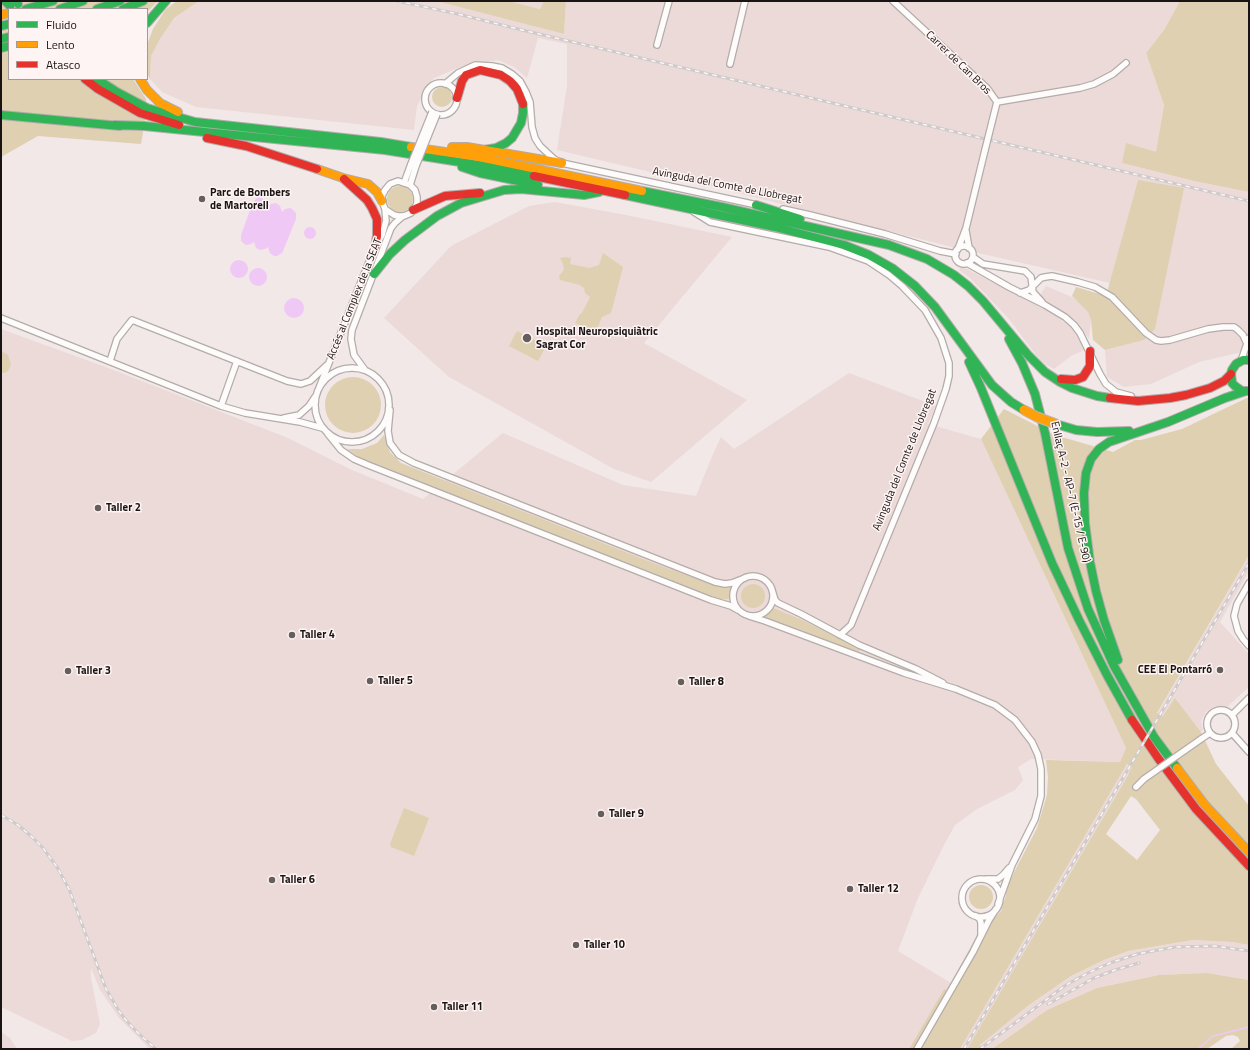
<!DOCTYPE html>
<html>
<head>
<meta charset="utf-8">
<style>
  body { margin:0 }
  #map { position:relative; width:1250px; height:1050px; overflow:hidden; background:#f1e8e7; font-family:"Titillium Web",sans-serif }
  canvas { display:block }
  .frame { position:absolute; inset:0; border:2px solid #191413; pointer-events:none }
  .legend { position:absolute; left:8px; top:8px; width:140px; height:72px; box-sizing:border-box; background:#fef4f3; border:1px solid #a29a99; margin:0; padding:5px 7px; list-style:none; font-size:12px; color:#191413 }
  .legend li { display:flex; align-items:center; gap:8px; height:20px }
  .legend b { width:20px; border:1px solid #a29a99 }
</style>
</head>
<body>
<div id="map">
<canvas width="1250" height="1050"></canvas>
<div class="frame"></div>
<ul class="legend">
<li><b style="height:5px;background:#30b455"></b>Fluido</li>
<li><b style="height:5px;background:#ff9f0a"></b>Lento</li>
<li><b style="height:5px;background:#e5322d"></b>Atasco</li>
</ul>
</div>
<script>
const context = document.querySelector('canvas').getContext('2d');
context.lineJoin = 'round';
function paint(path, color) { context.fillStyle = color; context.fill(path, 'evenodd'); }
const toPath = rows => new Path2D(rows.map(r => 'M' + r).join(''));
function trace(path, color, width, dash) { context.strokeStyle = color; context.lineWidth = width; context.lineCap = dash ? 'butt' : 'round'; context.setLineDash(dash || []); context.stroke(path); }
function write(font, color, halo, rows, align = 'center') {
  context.font = font + ' "Titillium Web",sans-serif'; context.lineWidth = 3; context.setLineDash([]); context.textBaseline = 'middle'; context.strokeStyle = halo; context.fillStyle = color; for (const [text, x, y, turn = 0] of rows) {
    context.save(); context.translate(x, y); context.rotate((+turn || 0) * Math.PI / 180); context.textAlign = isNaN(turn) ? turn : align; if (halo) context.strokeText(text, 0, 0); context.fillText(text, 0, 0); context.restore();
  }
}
const built = toPath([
  [199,1,436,1,564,34,566,1,1180,1,1164,30,1146,53,1164,105,1156,152,1122,163,1194,181,1249,192,1249,343,1242,352,1199,362,1151,384,1124,387,1107,377,1105,350,1144,340,1138,180,1110,283,952,247,714,187,557,150,567,86,567,44,538,38,527,78,514,67,498,60,463,66,434,78,417,106,414,130,196,107,162,92,150,79,151,56,160,39,174,18],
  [501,1,544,1,540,9],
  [555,202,626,215,732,237,644,343,747,400,651,482,614,469,449,377,384,318,451,246,529,206],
  [961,266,1021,297,1056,316,1070,327,1077,336,1084,350,1071,356,1054,369,1045,364,1036,355,1009,319,970,278,959,270],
  [1046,286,1072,297,1083,306,1088,312,1091,320,1089,339,1076,321,1039,296],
  [1,329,111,369,288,438,352,470,423,499,503,433,623,485,696,496,713,454,721,437,734,449,849,373,936,406,928,424,981,439,1126,748,1120,762,1031,759,1018,767,1023,780,1015,790,977,809,955,825,944,845,918,898,898,951,951,983,947,990,944,989,909,1049,150,1049,119,1018,100,990,91,968,91,978,100,1024,96,1033,82,1040,72,1041,1,1007],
  [1249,555,1249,571,1220,622,1249,654,1249,687,1227,707,1215,706,1206,712,1201,721,1203,730,1201,732,1175,698,1163,717,1157,714],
  [1127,764,1133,767,1127,777,967,1049,960,1049],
  [1193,940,1232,942,1249,945,1249,980,1207,973,1159,975,1097,988,1047,1010,992,1049,983,1049,980,1045,1029,1005,1071,976,1104,960,1128,951],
  [1,1032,10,1038,17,1049,1,1049]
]);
const green = toPath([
  [1,1,158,1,147,12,147,9,9,9,9,79,133,79,146,99,145,121,141,144,38,136,1,157],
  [177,1,199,1,174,18,160,39,151,56,150,79,147,73,147,45,153,29,166,9],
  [436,1,507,1,540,9,544,1,566,1,564,34],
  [1180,1,1249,1,1249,192,1194,181,1122,163,1126,143,1156,152,1164,105,1146,53,1164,30],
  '432 97a10 10 0 1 1 20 0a10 10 0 1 1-20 0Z',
  [1138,180,1184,188,1155,329,1144,340,1105,350,1093,340,1091,320,1088,312,1072,296,1076,287,1106,296],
  '387 199a13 13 0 1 1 26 0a13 13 0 1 1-26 0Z',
  [603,253,623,267,611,313,602,317,597,329,604,333,602,336,575,323,580,314,582,313,590,297,585,293,584,288,580,285,560,280,559,276,564,270,563,264,560,258,566,257,571,258,570,264,590,268,599,265],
  [517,331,546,346,538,361,509,346],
  [1,351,8,355,11,365,8,371,4,373,1,372],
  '325 405a28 28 0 1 1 56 0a28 28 0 1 1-56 0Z',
  [1249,397,1249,555,1157,713,1163,716,1175,698,1201,732,1216,764,1249,806,1249,945,1232,942,1193,940,1128,951,1104,960,1071,976,1029,1005,980,1045,983,1049,967,1049,1127,777,1132,767,1127,764,960,1049,909,1049,944,989,947,990,951,983,977,935,1001,911,1006,895,1005,890,1037,828,1047,795,1048,777,1046,760,1120,762,1126,748,981,439,1004,409,1055,435,1113,452,1135,440,1141,440,1182,429],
  [1131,796,1136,799,1160,830,1137,860,1106,834],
  [384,435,390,452,401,463,653,563,719,587,730,588,730,599,716,599,651,572,578,545,360,458,347,449,362,449,377,443],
  '741 596a12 12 0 1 1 24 0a12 12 0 1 1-24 0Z',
  [773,608,800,619,860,649,859,652,764,617],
  [404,808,429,818,414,856,391,847,390,844],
  '969 897a12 12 0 1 1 24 0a12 12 0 1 1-24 0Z',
  [1207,973,1249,980,1249,1049,1231,1049,1240,1041,1238,1037,1233,1035,1226,1036,1207,1049,992,1049,1047,1010,1097,988,1159,975]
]);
const water = toPath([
  [259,197,266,200,268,206,271,204,276,203,280,206,282,212,285,209,290,208,292,209,296,213,296,219,283,251,282,253,277,256,274,256,270,253,268,247,265,249,260,250,256,248,254,242,251,244,246,245,242,242,241,240,241,235,253,202,257,198],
  '304 233a6 6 0 1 1 12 0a6 6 0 1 1-12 0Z',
  '230 269a9 9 0 1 1 18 0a9 9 0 1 1-18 0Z',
  '249 277a9 9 0 1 1 18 0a9 9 0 1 1-18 0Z',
  '284 308a10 10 0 1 1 20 0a10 10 0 1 1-20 0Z'
]);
const stream = toPath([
  [1198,1049,1213,1036,1249,1027]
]);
const street = toPath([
  [893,1,987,88,997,102,992,122],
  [657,45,669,1],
  [730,64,745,1],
  '425 99a16 16 0 1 1 32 0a16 16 0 1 1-32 0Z',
  [445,84,458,73,475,65,492,66,502,68,512,74,520,81,526,92,530,102,532,127,535,138,540,146,554,159,562,163,757,205],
  [997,102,1080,88,1094,84,1113,74,1126,63],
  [404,183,411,164],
  [410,185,416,166],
  [783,209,810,215,885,234,940,251,956,254],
  [694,212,710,222,829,247,868,261,889,275,902,286,925,310,941,338,949,363,949,376,946,389,934,423,851,625,840,635],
  [966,231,969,248],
  '955 255a9 9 0 1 1 18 0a9 9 0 1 1-18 0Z',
  [958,249,966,228,985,150],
  [973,257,983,264,1025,271,1031,277,1033,292,1042,302],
  [967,263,1009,287,1045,305,1065,317,1074,325,1080,333,1100,374,1106,384,1116,392,1131,396],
  [1020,293,1029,290,1041,278,1045,277,1052,276,1078,282,1095,287,1112,297,1146,333,1156,340,1161,341,1170,340,1208,329,1223,327,1234,327,1238,330,1243,335,1247,344],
  [1,318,221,406,245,413,300,422,322,428],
  [110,361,117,339,132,320,287,381,301,384,310,381,327,365],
  [1241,361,1249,338],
  '315 405a37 37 0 1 1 74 0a37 37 0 1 1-74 0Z',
  [365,370,354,355,351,339,352,330,391,228,395,223,403,216],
  [319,388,357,292,375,247,382,235,386,221,385,209,382,201,382,196,385,190,390,184,398,181,410,185,415,190,417,197,417,204,411,213,404,216,398,216,394,215,385,209],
  [221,406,237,361],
  [390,410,388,431,390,443,399,455,414,463,715,582,725,584,732,583,745,578],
  [284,418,299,415,309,406,315,397],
  [328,434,341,450,354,459,368,465,711,600,731,606,738,610],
  '733 596a20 20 0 1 1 40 0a20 20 0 1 1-40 0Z',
  [1249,583,1237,604,1234,616,1238,631,1243,639,1249,646],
  [772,590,775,600,778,603,801,614,859,645,916,669,943,683],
  [749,616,765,621,904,673,956,689,978,698,995,705,1015,720,1032,742,1038,755,1041,769,1041,796,1035,819,1012,865,998,904],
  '1207 724a14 14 0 1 1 28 0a14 14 0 1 1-28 0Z',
  [1232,715,1249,698],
  [1232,733,1249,752],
  [1201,739,1210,733],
  [1136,787,1144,779],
  [986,879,998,879,1003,875,1009,868],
  '962 898a19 19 0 1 1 38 0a19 19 0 1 1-38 0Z',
  [976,916,980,919,981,923,981,935],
  [917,1049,973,952,989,920,996,909]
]);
const fast = toPath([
  [5,1,10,6],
  [15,1,18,4],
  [26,9,53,1],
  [60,9,83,1],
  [97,9,120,1],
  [123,9,143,1],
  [147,23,166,1],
  [1,26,9,24],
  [1,39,9,37],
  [1,48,9,46],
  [97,79,117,92,147,108,195,122,381,142,411,147],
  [1,115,120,126],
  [115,125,144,126,385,150,491,167,534,176],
  [484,150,496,148,506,143,512,138,521,123,523,113,523,104],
  [462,167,480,173,538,185],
  [642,191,722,207,889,245,927,259,954,275,968,286,983,301,1028,355,1045,372,1060,382,1072,388,1097,396,1110,398],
  [625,195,775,227,844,245,869,255,892,268,915,286,935,307,992,385,1011,402,1024,410],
  [756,205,800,219],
  [374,274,390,254,405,240,437,216,461,203,504,190,521,189,584,195,599,192],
  [1009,339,1022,363,1035,394,1045,433,1068,548,1088,609,1114,666,1154,737,1177,768],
  [969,362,981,388,1052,563,1079,620,1107,675,1132,720],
  [1248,391,1242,391,1235,386,1232,383,1231,374,1232,370,1236,364,1243,360,1249,360],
  [1056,424,1076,430,1097,432,1129,431],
  [1118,660,1104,620,1096,591,1090,562,1085,523,1084,493,1086,473,1091,459,1099,449,1109,442,1168,422,1225,398,1246,391]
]);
const slow = toPath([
  [1,15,9,13],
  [140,79,147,90,160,103,178,112],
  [411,147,479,157,642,191],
  [452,147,467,147,562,163],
  [317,169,343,178,368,184,377,192,382,201],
  [1177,768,1205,805,1249,852]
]);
const jam = toPath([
  [85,79,98,89,140,113,179,125],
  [457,98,462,81,466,75,480,70,501,75,510,81,517,89,523,104],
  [207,138,246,146,317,169],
  [534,176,625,195],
  [344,179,367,200,372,208,377,219,377,236,375,247],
  [413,210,445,196,480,193],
  [1061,379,1075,380,1083,377,1090,366,1090,351],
  [1110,398,1138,401,1170,398,1186,395,1210,388,1224,381,1231,374],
  [1132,720,1158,758,1196,809,1249,866]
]);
const rail = toPath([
  [397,1,458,14,522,30,1249,201],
  [1,815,18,825,32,837,43,848,57,867,69,889,106,989,119,1011,125,1019,138,1033,156,1049],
  [1048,1004,1094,978,1115,970,1139,963],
  [964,1049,1249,563],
  [980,1049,1066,985,1088,973,1110,963,1137,954,1175,947,1215,946,1249,951]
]);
const streetBridge = toPath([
  [985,150,992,122],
  [411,164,432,112],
  [416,166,437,114],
  [1144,779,1201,739]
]);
const slowBridge = toPath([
  [1024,410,1037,417,1056,424]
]);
const markers = [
  [202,199,4,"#655e5d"],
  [527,338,5,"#655e5d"],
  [98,508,4,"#655e5d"],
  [292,635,4,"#655e5d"],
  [1220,670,4,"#655e5d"],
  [68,671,4,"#655e5d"],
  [370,681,4,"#655e5d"],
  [681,682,4,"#655e5d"],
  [601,814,4,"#655e5d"],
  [272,880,4,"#655e5d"],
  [850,889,4,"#655e5d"],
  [576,945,4,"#655e5d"],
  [434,1007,4,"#655e5d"]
];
const streetNames = [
  ["Carrer de Can Bros",958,63,44],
  ["Avinguda del Comte de Llobregat",727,186,11],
  ["Accés al Complex de la SEAT",355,299,-68],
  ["Avinguda del Comte de Llobregat",905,460,-68],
  ["Enllaç A-2 - AP-7 (E-15 / E-90)",1070,492,77]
];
const poiNames = [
  ["Parc de Bombers",210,193],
  ["de Martorell",210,206],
  ["Hospital Neuropsiquiàtric",536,332],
  ["Sagrat Cor",536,345],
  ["Taller 2",106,508],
  ["Taller 4",300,635],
  ["CEE El Pontarró",1212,670,"right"],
  ["Taller 3",76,671],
  ["Taller 5",378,681],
  ["Taller 8",689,682],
  ["Taller 9",609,814],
  ["Taller 6",280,880],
  ["Taller 12",858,889],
  ["Taller 10",584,945],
  ["Taller 11",442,1007]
];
paint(built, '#ecdad8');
paint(green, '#ded0b0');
paint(water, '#f0c8f6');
trace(stream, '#f0c8f6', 1.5);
trace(street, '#b3acab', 8);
trace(fast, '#b3acab', 10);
trace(slow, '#b3acab', 10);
trace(jam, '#b3acab', 10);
trace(street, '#fdfcfb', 5.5);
trace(fast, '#30b455', 8);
trace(slow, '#ff9f0a', 8);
trace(jam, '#e5322d', 8);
trace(rail, '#cdcbcb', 3);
trace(rail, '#fef4f3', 1.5, [4.5]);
trace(streetBridge, '#b3acab', 8, []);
trace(slowBridge, '#c1b5b8', 11, []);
trace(streetBridge, '#fdfcfb', 5.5);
trace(slowBridge, '#ff9f0a', 9);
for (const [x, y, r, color] of markers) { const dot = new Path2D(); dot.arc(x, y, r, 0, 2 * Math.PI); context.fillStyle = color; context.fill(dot); trace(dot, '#fef4f3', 1.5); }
write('11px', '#191413', '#fef4f3', streetNames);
write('bold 11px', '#191413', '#fef4f3', poiNames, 'left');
</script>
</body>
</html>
